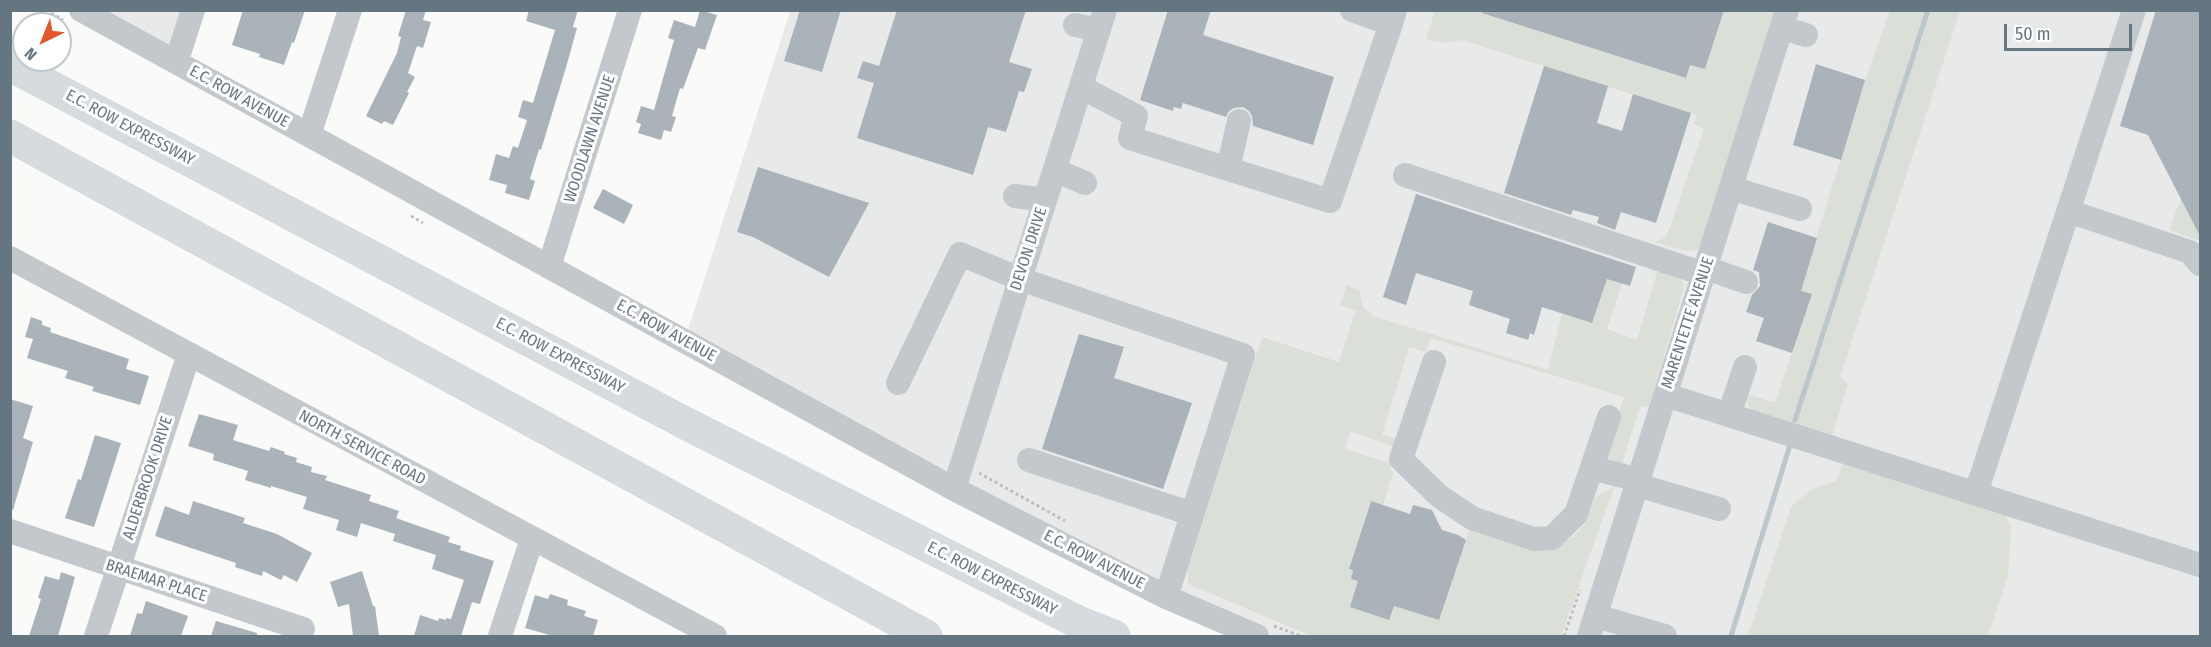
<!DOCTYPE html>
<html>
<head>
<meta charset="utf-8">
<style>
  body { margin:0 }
  #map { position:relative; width:2211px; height:647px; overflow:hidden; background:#fafaf8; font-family:"Fira Sans Condensed",sans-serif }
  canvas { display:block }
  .frame { position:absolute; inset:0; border:12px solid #657683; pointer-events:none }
  .north { position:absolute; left:12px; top:12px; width:60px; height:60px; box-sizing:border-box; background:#fff; border:2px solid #c1c8cd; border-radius:50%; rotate:223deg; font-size:16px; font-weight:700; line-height:24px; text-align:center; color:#657683 }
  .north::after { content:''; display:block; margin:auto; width:21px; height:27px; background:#e4572e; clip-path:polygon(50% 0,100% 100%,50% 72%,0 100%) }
  .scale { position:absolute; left:2004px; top:24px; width:128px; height:27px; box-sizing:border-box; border:3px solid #657683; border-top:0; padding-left:8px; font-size:18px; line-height:21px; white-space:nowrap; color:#657683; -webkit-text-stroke:4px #fff; paint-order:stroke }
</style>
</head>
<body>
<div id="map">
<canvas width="2211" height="647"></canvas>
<div class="frame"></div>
<div class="north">N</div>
<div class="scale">50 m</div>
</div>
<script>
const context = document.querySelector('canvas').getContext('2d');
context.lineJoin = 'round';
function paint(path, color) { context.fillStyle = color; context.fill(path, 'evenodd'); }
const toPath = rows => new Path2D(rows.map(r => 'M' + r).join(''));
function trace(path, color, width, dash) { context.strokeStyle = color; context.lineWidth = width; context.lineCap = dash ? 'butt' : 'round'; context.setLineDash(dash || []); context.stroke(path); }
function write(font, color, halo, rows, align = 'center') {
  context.font = font + ' "Fira Sans Condensed",sans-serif'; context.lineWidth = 6; context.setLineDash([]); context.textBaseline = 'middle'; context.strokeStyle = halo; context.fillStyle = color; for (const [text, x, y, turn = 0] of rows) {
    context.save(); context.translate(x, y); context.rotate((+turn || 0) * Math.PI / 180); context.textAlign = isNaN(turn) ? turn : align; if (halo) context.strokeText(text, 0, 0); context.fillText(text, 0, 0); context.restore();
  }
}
const built = toPath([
  [98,11,205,11,191,57],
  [790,11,1779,11,1580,636,1274,636,1215,613,989,500,687,333],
  [1797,11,2200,11,2200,636,1599,636]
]);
const green = toPath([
  [1435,11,1503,11,1500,19,1686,78,1690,65,1705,69,1724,11,1779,11,1704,249,1687,251,1654,242,1665,238,1670,227,1704,129,1694,124,1697,115,1462,40,1445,43,1426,39],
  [1890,11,1960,11,1840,377,1848,384,1832,436,1752,412,1746,400,1747,394,1775,403,1811,295,1800,291,1865,80],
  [2181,198,2200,236,2200,241,2169,230],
  [1658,269,1679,274,1684,287,1649,407,1640,406,1622,464,1619,465,1605,456,1624,397,1431,338,1426,352,1409,347,1382,435,1398,439,1394,447,1350,431,1345,449,1389,463,1393,473,1383,505,1370,501,1349,569,1353,570,1351,579,1358,581,1389,619,1394,606,1439,620,1471,525,1564,542,1574,536,1585,523,1596,497,1614,487,1561,636,1312,636,1188,584,1188,569,1262,337,1339,362,1356,310,1340,305,1347,285,1359,290,1363,307,1373,316,1548,370,1562,313,1592,323,1607,279,1622,284,1607,329,1637,340],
  [1844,460,2004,513,2011,526,2008,576,1988,636,1748,636,1791,507,1809,491,1837,480]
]);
const stream = toPath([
  [1795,420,1928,10],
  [1731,636,1790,445]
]);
const building = toPath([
  [243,10,305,10,294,43,292,42,284,65,259,57,260,54,232,45],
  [406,10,426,10,423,20,431,22,423,48,417,46,408,73,415,77,407,92,409,93,393,125,384,121,382,124,366,116,397,53,401,37,398,36],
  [529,10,578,10,573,27,577,28,567,64,541,150,539,149,530,179,535,181,529,200,505,193,507,185,489,180,496,154,509,158,513,146,518,148,527,120,518,117,523,100,533,103,555,30,526,21],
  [700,10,717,15,705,50,698,48,683,89,680,88,672,116,676,117,671,132,664,130,661,140,638,133,641,124,636,122,641,106,654,110,674,40,668,38,674,20,695,27],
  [800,10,841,10,822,72,784,61],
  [897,10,1026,10,1009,62,1032,69,1024,92,1019,91,1006,132,988,127,973,175,857,138,874,83,857,78,863,61,879,66],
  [1168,10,1211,10,1203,35,1334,77,1313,145,1253,126,1252,116,1249,111,1243,107,1234,108,1229,111,1226,117,1183,103,1181,109,1174,107,1173,111,1140,100],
  [1482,10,1724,10,1705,69,1690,65,1686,78,1482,13],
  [2156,10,2200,10,2200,236,2148,135,2120,126],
  [1816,64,1865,80,1841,160,1793,145],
  [1544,66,1608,86,1597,123,1622,131,1633,94,1691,113,1656,223,1621,212,1615,230,1597,223,1599,217,1573,210,1571,215,1504,193],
  [758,167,869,203,829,277,753,237,737,232],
  [603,189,633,205,624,224,593,208],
  [1416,194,1636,267,1630,286,1607,279,1592,323,1542,307,1534,335,1530,333,1528,340,1506,333,1510,319,1469,305,1473,291,1416,273,1406,305,1383,297],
  [1768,222,1817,238,1801,291,1812,294,1792,353,1756,341,1764,318,1746,312,1752,295,1760,286,1759,272,1753,270],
  [31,317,42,321,42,325,51,328,50,332,129,359,126,369,149,376,140,405,92,391,94,387,65,378,68,371,27,358,33,339,25,337],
  [1079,334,1124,347,1114,378,1192,403,1163,489,1042,449],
  [10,399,33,406,23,438,33,442,13,510,10,509],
  [199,414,238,425,233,440,269,451,271,447,285,452,284,454,297,458,296,462,312,467,311,472,327,476,325,480,371,495,369,501,399,511,396,518,450,537,448,542,461,546,460,550,494,561,480,604,472,602,461,636,414,636,420,615,438,621,439,618,446,620,446,618,451,619,464,580,432,569,436,555,393,541,395,534,361,523,357,537,336,530,339,520,303,509,307,497,271,486,271,488,245,480,248,471,213,460,214,454,188,446],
  [95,435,121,443,94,527,65,518,78,479,81,480],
  [193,501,245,518,243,523,277,534,312,553,297,582,284,575,281,580,263,571,262,576,235,567,236,563,155,536,165,506,189,515],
  [1371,501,1410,514,1413,505,1432,510,1442,530,1458,535,1466,540,1439,620,1394,606,1389,620,1350,607,1358,581,1351,579,1353,570,1349,569],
  [362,571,373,606,375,606,379,636,353,636,349,604,338,607,330,582],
  [61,572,75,577,58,636,29,636,41,599,38,598,45,576,59,580],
  [550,594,568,600,567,605,586,611,584,616,598,620,593,636,553,636,525,628,535,595,548,599],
  [146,601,188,616,181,636,130,636,137,613,142,614],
  [216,621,257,633,257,636,211,636]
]);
const path = toPath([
  [46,10,63,20],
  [411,216,423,223],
  [979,473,1065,521],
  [1274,626,1301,636],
  [1564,636,1580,590]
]);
const minor = toPath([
  [81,10,954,489,1166,597,1257,636],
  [1352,10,1391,24,1395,10],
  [1075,25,1099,30],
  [1782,28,1806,35],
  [176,62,193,10],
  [1081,87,1136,116,1130,138,1330,201,1391,24],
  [309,135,350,10],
  [1228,169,1239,121],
  [1055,170,1085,183],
  [1405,175,1704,274],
  [1731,188,1800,209],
  [1015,196,1045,200],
  [2068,211,2190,252,2200,264],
  [10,258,715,636],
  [549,267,630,10],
  [1706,268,1746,282],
  [1434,362,1401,459,1439,496,1472,518,1534,539,1552,538,1576,514,1609,417],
  [898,383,960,254,1020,279,1243,355,1166,597],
  [1666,395,2200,565],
  [1729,415,1745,367],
  [1029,460,1192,514],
  [1592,468,1639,480],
  [1637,485,1719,509],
  [954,489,1105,10],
  [1976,493,2134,10],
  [10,531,303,629,300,636],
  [1596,616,1665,636],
  [96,636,189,354],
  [500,636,532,539],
  [1589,636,1787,10]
]);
const highway = toPath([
  [10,65,685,423,1076,621,1114,636],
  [10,136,926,636]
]);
const streetNames = [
  ["E.C. ROW AVENUE",239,97,29],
  ["E.C. ROW EXPRESSWAY",130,128,28],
  ["WOODLAWN AVENUE",590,139,-72],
  ["DEVON DRIVE",1029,249,-72],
  ["MARENTETTE AVENUE",1688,323,-72],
  ["E.C. ROW AVENUE",666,331,29],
  ["E.C. ROW EXPRESSWAY",560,356,28],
  ["NORTH SERVICE ROAD",362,448,28],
  ["ALDERBROOK DRIVE",148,478,-72],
  ["E.C. ROW AVENUE",1094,560,27],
  ["E.C. ROW EXPRESSWAY",992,579,27],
  ["BRAEMAR PLACE",156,581,18]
];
paint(built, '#e8e9e9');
paint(green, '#dadfd7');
trace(stream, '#bbc7cb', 5);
paint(building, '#aab3b9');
trace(path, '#bbbfc2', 3, [3, 3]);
trace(minor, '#c3c8cc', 24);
trace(highway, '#d6dbdf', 33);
write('16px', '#657683', '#fff', streetNames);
</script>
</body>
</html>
